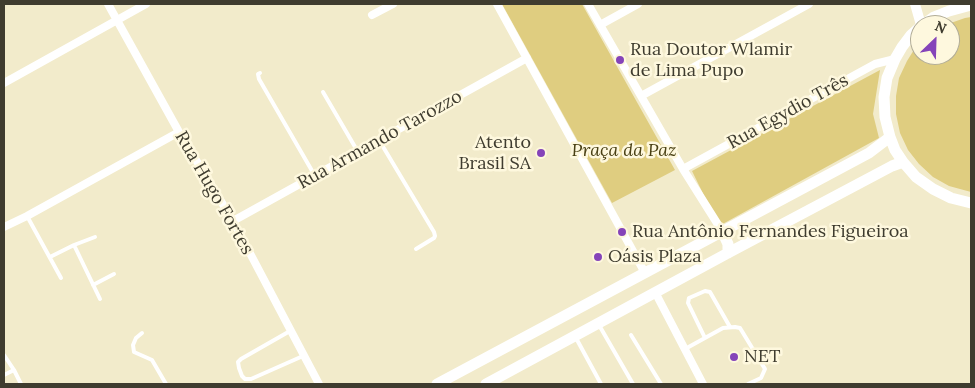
<!DOCTYPE html>
<html>
<head>
<meta charset="utf-8">
<style>
  body { margin:0 }
  #map { position:relative; width:975px; height:388px; overflow:hidden; background:#f2ebcb; font-family:Lora,serif }
  canvas { display:block }
  .frame { position:absolute; inset:0; border:5px solid #3f3c2f; pointer-events:none }
  .north { position:absolute; left:910px; top:15px; width:50px; height:50px; box-sizing:border-box; background:#fef8de; border:1px solid #b2ad98; border-radius:50%; rotate:24deg; font-size:14px; font-weight:700; line-height:20px; text-align:center; color:#3f3c2f }
  .north::after { content:''; display:block; margin:auto; width:18px; height:22px; background:#8544b9; clip-path:polygon(50% 0,100% 100%,50% 72%,0 100%) }
</style>
</head>
<body>
<div id="map">
<canvas width="975" height="388"></canvas>
<div class="frame"></div>
<div class="north">N</div>
</div>
<script>
const context = document.querySelector('canvas').getContext('2d');
context.lineJoin = 'round';
function paint(path, color) { context.fillStyle = color; context.fill(path, 'evenodd'); }
const toPath = rows => new Path2D(rows.map(r => 'M' + r).join(''));
function trace(path, color, width, dash) { context.strokeStyle = color; context.lineWidth = width; context.lineCap = dash ? 'butt' : 'round'; context.setLineDash(dash || []); context.stroke(path); }
function write(font, color, halo, rows, align = 'center') {
  context.font = font + ' Lora,serif'; context.lineWidth = 5; context.setLineDash([]); context.textBaseline = 'middle'; context.strokeStyle = halo; context.fillStyle = color; for (const [text, x, y, turn = 0] of rows) {
    context.save(); context.translate(x, y); context.rotate((+turn || 0) * Math.PI / 180); context.textAlign = isNaN(turn) ? turn : align; if (halo) context.strokeText(text, 0, 0); context.fillText(text, 0, 0); context.restore();
  }
}
const green = toPath([
  [502,4,582,4,675,170,612,203],
  [971,17,971,192,949,186,933,177,919,164,908,150,900,133,896,114,896,96,899,78,907,61,917,45,920,43,920,55,950,55,950,25,945,25,965,18],
  [880,70,873,114,879,138,719,226,692,171]
]);
const service = toPath([
  [260,73,258,74,259,79,315,176],
  [323,92,358,152],
  [379,140,434,232,435,236,434,238,416,249],
  [27,216,61,278],
  [74,245,100,299],
  [50,257,74,245,95,237],
  [93,285,114,274],
  [599,325,633,384],
  [290,331,241,359,238,362,239,368,242,376,245,379,251,379,303,356],
  [142,333,136,338,133,345,134,352,152,360,166,384],
  [631,335,661,384],
  [576,338,601,384],
  [705,338,688,303,689,298,705,291,710,292,730,327],
  [685,349,723,328,735,327,740,328,765,369,761,378,748,384],
  [4,355,14,370,21,384],
  [4,375,14,370]
]);
const minor = toPath([
  [108,4,179,132,233,221,319,384],
  [497,4,645,273],
  [588,4,683,169,722,231],
  [372,15,393,4],
  [600,25,638,4],
  [4,83,146,4],
  [641,96,809,4],
  [683,169,875,64,895,59],
  [233,221,527,58],
  [4,227,27,216,179,132],
  [655,292,703,384]
]);
const tertiary = toPath([
  [915,4,921,25]
]);
const secondary = toPath([
  [923,25,934,17,949,11,971,5],
  [920,27,911,35,902,47,895,59,887,78,884,97,885,117,890,137,895,150,903,162,916,177,933,189,951,198,971,203],
  [722,231,728,244,728,253],
  [437,384,869,153,890,137],
  [486,384,728,253,892,166,903,162]
]);
const markers = [
  [620,60,5,"#8544b9"],
  [541,153,5,"#8544b9"],
  [622,232,5,"#8544b9"],
  [598,257,5,"#8544b9"],
  [734,357,5,"#8544b9"]
];
const poiNames = [
  ["Rua Doutor Wlamir",630,50],
  ["de Lima Pupo",630,71],
  ["Atento",531,143,"right"],
  ["Brasil SA",531,164,"right"],
  ["Rua Antônio Fernandes Figueiroa",632,232],
  ["Oásis Plaza",608,257],
  ["NET",744,357]
];
const streetNames = [
  ["Rua Egydio Três",788,112,-29],
  ["Rua Armando Tarozzo",380,140,-29],
  ["Rua Hugo Fortes",214,193,60]
];
const parkNames = [
  ["Praça da Paz",624,151]
];
paint(green, '#dfcd80');
trace(service, '#fff', 4);
trace(minor, '#fff', 8);
trace(tertiary, '#fff', 10);
trace(secondary, '#fff', 11);
for (const [x, y, r, color] of markers) { const dot = new Path2D(); dot.arc(x, y, r, 0, 2 * Math.PI); context.fillStyle = color; context.fill(dot); trace(dot, '#fef8de', 2); }
write('18px', '#3f3c2f', '#fef8de', poiNames, 'left');
write('18px', '#3f3c2f', '#fef8de', streetNames);
write('italic 18px', '#494014', '#fef8de', parkNames);
</script>
</body>
</html>
